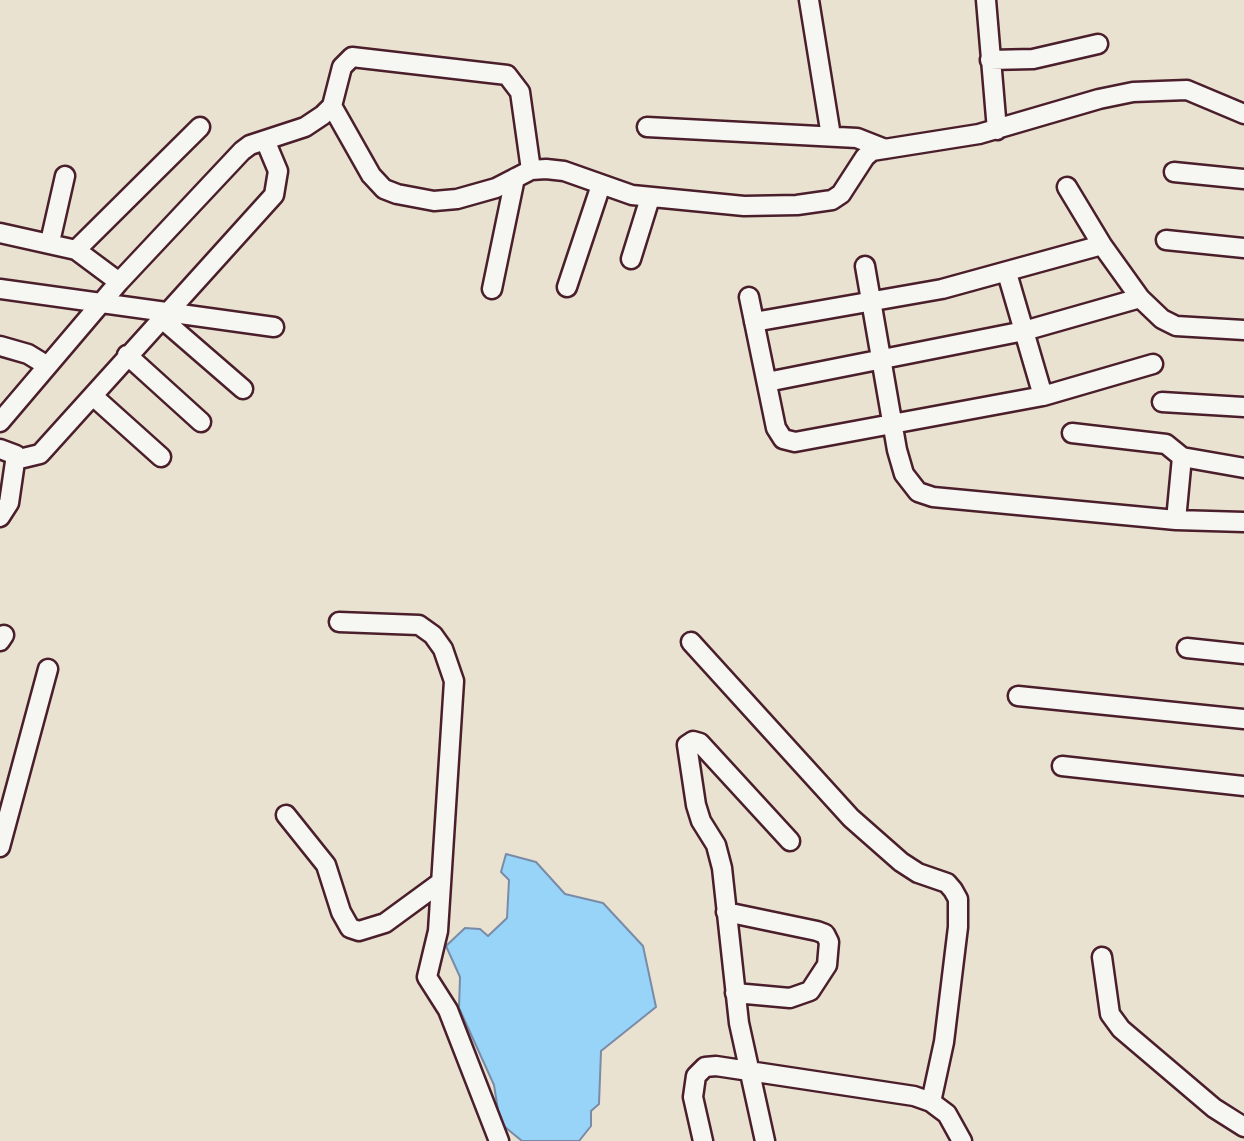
<!DOCTYPE html>
<html>
<head>
<meta charset="utf-8">
<style>
  body { margin:0 }
  canvas { display:block; background:#eae2d1 }
</style>
</head>
<body>
<canvas width="1244" height="1141"></canvas>
<script>
const context = document.querySelector('canvas').getContext('2d');
context.lineJoin = 'round';
function paint(path, color) { context.fillStyle = color; context.fill(path, 'evenodd'); }
const toPath = rows => new Path2D(rows.map(r => 'M' + r).join(''));
function trace(path, color, width, dash) { context.strokeStyle = color; context.lineWidth = width; context.lineCap = dash ? 'butt' : 'round'; context.setLineDash(dash || []); context.stroke(path); }
const water = toPath([
  [506,854,536,862,565,894,603,903,643,946,656,1007,601,1051,599,1104,591,1111,591,1126,579,1141,522,1141,500,1123,494,1085,459,1008,460,977,446,946,465,928,480,929,488,936,507,918,509,880,501,872,506,854]
]);
const minor = toPath([
  [809,0,831,136],
  [986,0,997,130],
  [990,60,1033,59,1098,44],
  [332,106,371,175,384,189,397,194,434,201,457,199,496,188,531,170,546,169,564,171,632,195,744,206,797,205,832,200,841,194,865,157,872,151,979,134,1099,99,1133,92,1187,90,1244,114],
  [647,127,857,138,885,149],
  [1174,172,1244,179],
  [1067,187,1102,245,1140,298,1162,319,1176,326,1244,330],
  [0,233,76,250,119,282],
  [1166,240,1244,248],
  [50,242,65,176],
  [76,250,200,127],
  [631,259,650,198],
  [865,266,897,450,904,474,918,492,933,497,1176,520,1244,522],
  [1007,273,1043,396],
  [567,287,601,185],
  [0,289,274,327],
  [492,289,515,178],
  [749,297,776,428,783,439,795,442,1043,396,1153,364],
  [161,318,243,389],
  [754,322,942,289,1102,245],
  [0,346,28,354,46,365],
  [127,355,201,422],
  [767,382,1024,331,1140,298],
  [93,396,161,457],
  [1162,402,1244,407],
  [0,422,119,282,242,151,250,145,305,127,323,115,332,106,342,67,352,57,507,75,520,92,531,170],
  [1072,433,1166,444,1182,457,1244,468],
  [0,449,16,455,9,503,0,517],
  [15,460,40,454,274,195,278,171,265,140],
  [1176,520,1182,457],
  [339,622,419,625,433,635,443,649,454,681,438,931,427,977,448,1010,499,1141],
  [0,641,4,635],
  [691,642,851,818,901,862,918,873,947,883,953,890,958,899,958,927,944,1042,931,1102],
  [1187,648,1244,654],
  [1018,696,1244,719],
  [1062,766,1244,786],
  [286,815,326,865,341,912,350,928,359,931,385,923,441,882],
  [0,847,48,669],
  [726,912,817,931,825,934,829,942,827,965,810,991,790,998,735,993],
  [1102,957,1110,1014,1121,1029,1214,1108,1244,1127],
  [703,1141,693,1097,696,1076,705,1067,716,1066,914,1096,931,1102,947,1114,962,1141],
  [765,1141,739,1023,722,868,716,845,701,821,696,805,687,745,693,741,700,743,790,841]
]);
paint(water, '#98d3f8');
trace(water, '#798ba6', 2);
trace(minor, '#4a1f2b', 23);
trace(minor, '#f6f6f2', 18);
</script>
</body>
</html>
